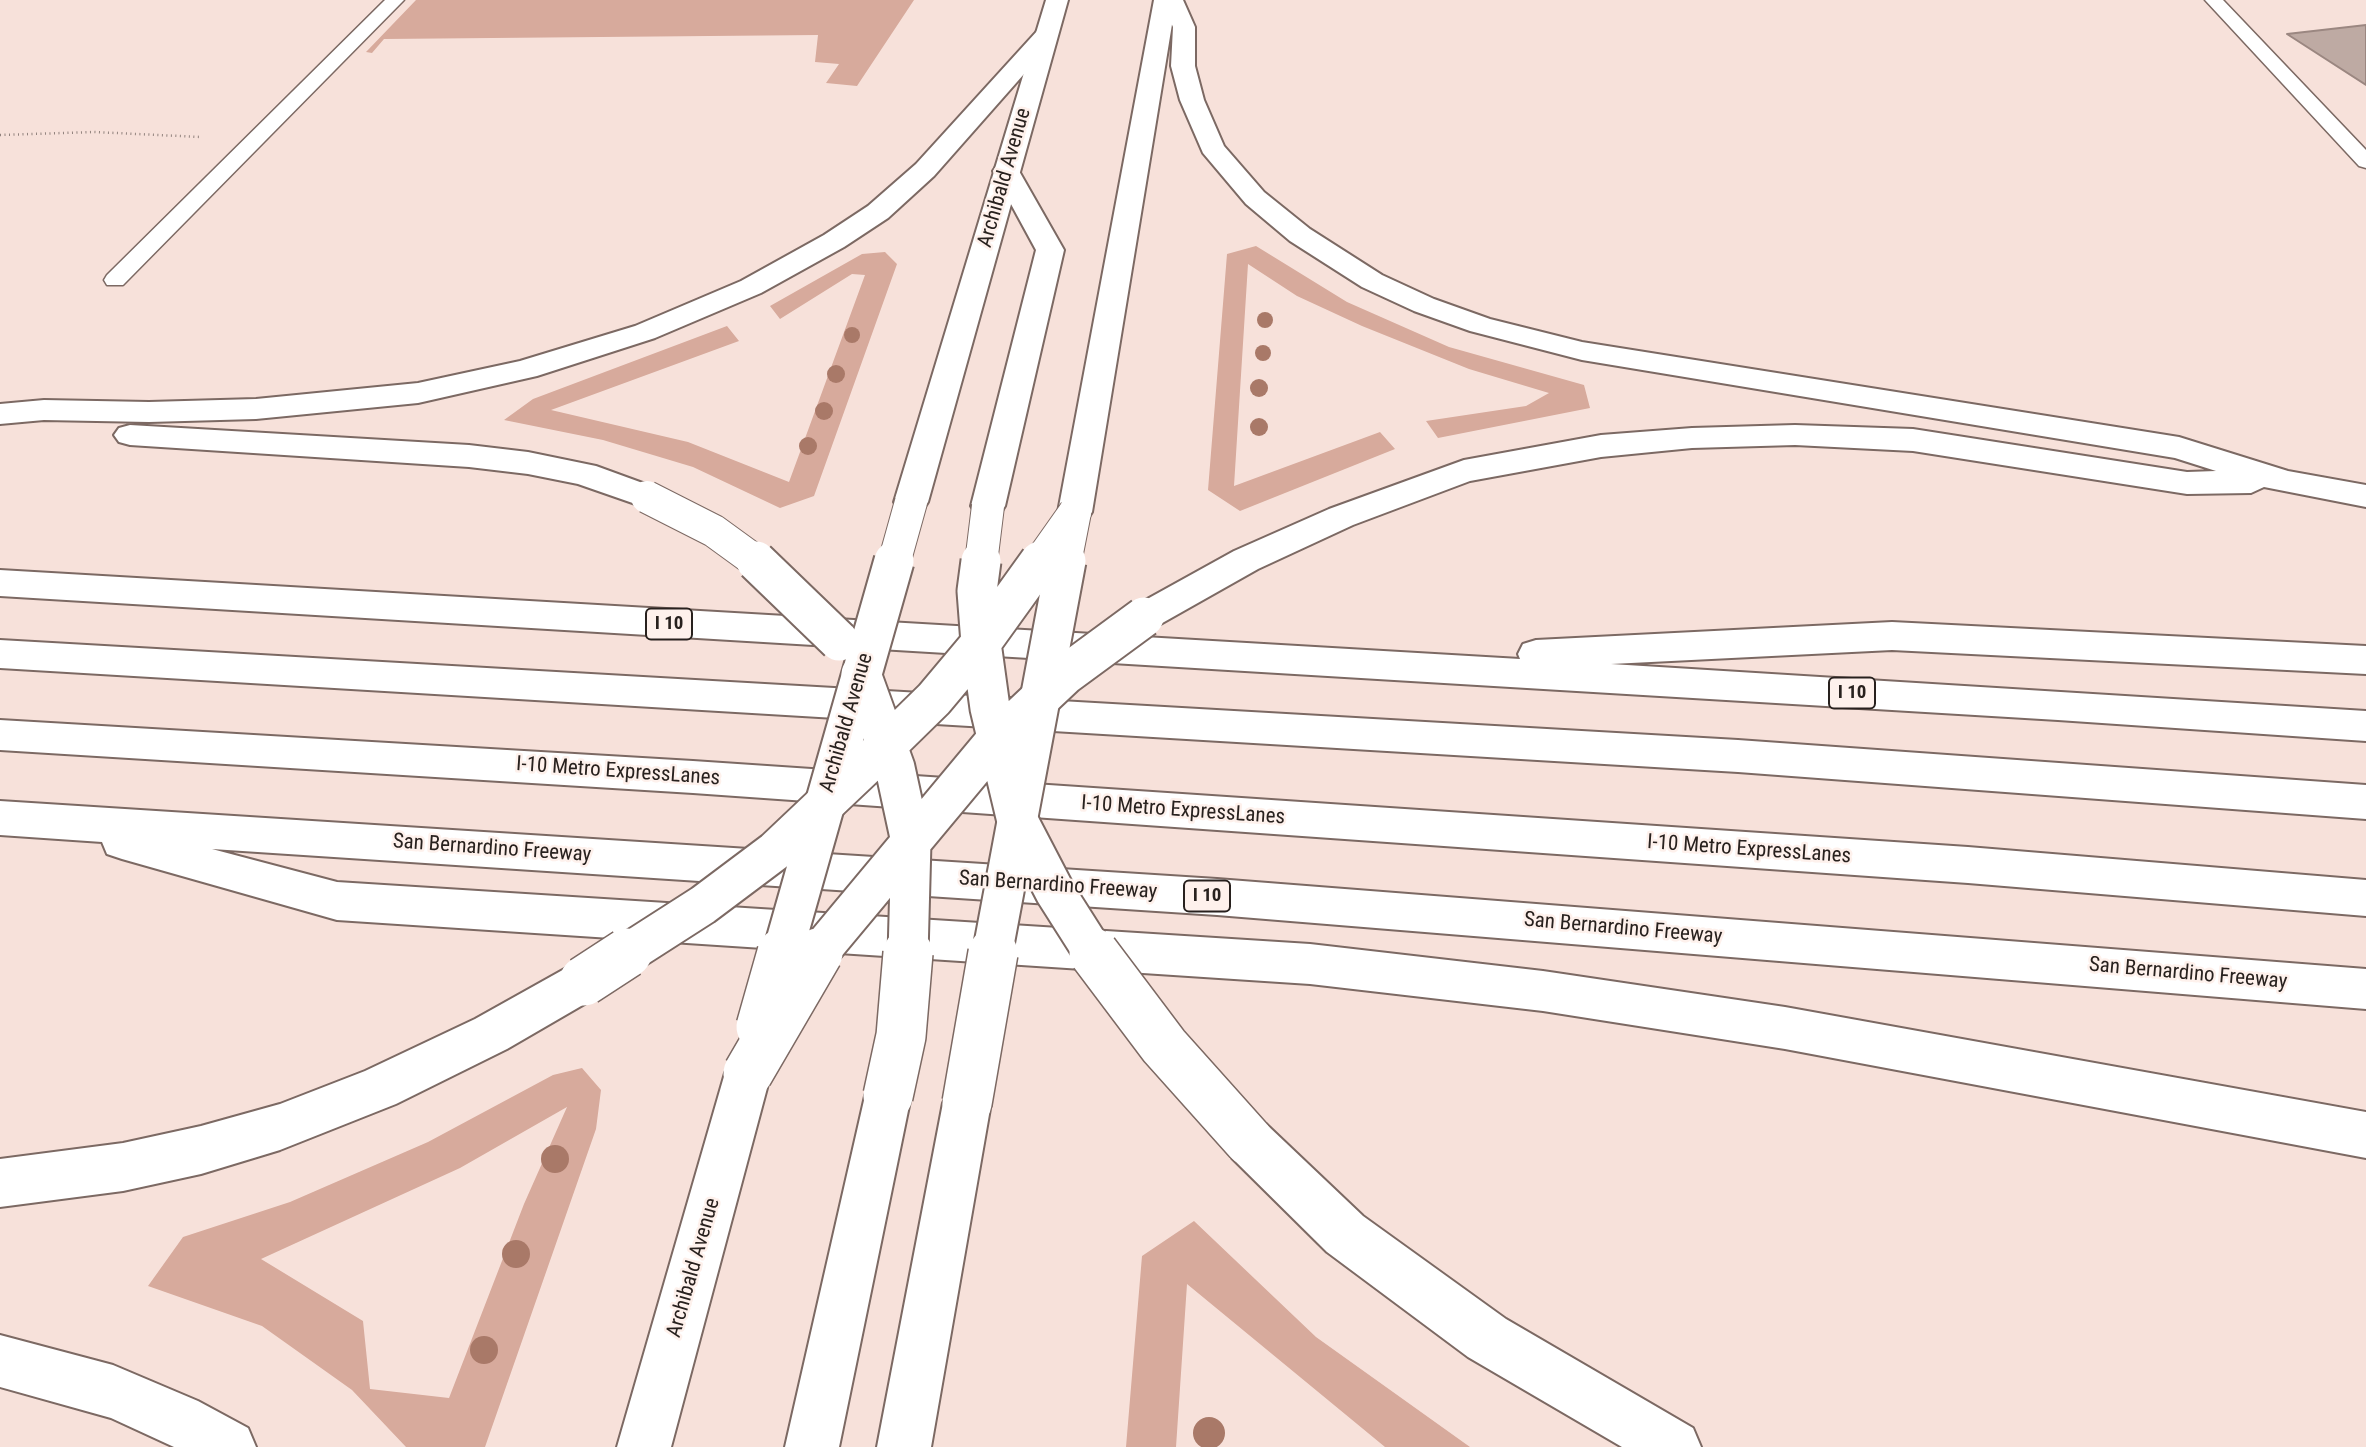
<!DOCTYPE html>
<html>
<head>
<meta charset="utf-8">
<style>
  body { margin:0 }
  canvas { display:block; background:#f7e1da }
</style>
</head>
<body>
<canvas width="2366" height="1447"></canvas>
<script>
const context = document.querySelector('canvas').getContext('2d');
context.lineJoin = 'round';
function paint(path, color) { context.fillStyle = color; context.fill(path, 'evenodd'); }
const toPath = rows => new Path2D(rows.map(r => 'M' + r).join(''));
function trace(path, color, width, dash) { context.strokeStyle = color; context.lineWidth = width; context.lineCap = dash ? 'butt' : 'round'; context.setLineDash(dash || []); context.stroke(path); }
function write(font, color, halo, rows, align = 'center') {
  context.font = font + ' "Roboto Condensed",sans-serif'; context.lineWidth = 5; context.setLineDash([]); context.textBaseline = 'middle'; context.strokeStyle = halo; context.fillStyle = color; for (const [text, x, y, turn = 0] of rows) {
    context.save(); context.translate(x, y); context.rotate((+turn || 0) * Math.PI / 180); context.textAlign = isNaN(turn) ? turn : align; if (halo) context.strokeText(text, 0, 0); context.fillText(text, 0, 0); context.restore();
  }
}
const green = toPath([
  [416,0,914,0,857,86,826,83,839,64,815,62,818,35,384,39,372,53,366,52],
  [1256,246,1347,302,1449,347,1584,385,1590,408,1438,438,1426,421,1526,406,1549,393,1469,369,1362,326,1297,296,1248,264,1234,486,1380,432,1395,449,1240,511,1208,490,1227,254],
  [885,252,897,264,814,496,780,508,693,467,603,440,504,420,533,399,727,326,739,341,551,410,688,442,789,482,865,275,852,274,780,319,770,306,862,254],
  [582,1068,601,1090,596,1129,485,1447,406,1447,352,1390,262,1326,148,1286,183,1237,290,1202,428,1142,553,1075],
  [567,1107,524,1204,449,1398,370,1389,363,1321,261,1259,460,1168],
  [1194,1221,1316,1337,1470,1447,1385,1447,1187,1284,1176,1447,1126,1447,1142,1256]
]);
const building = toPath([
  [2366,25,2366,85,2287,34,2366,25]
]);
const path = toPath([
  [0,135,94,132,201,137]
]);
const service = toPath([
  [385,0,404,0,123,285,107,285,104,280,107,275,385,0],
  [2205,0,2223,0,2366,150,2366,168,2359,166,2205,0]
]);
const secondary = toPath([
  [1046,0,1068,0,928,502,923,510,911,513,899,510,894,502,1046,0],
  [1154,0,1176,0,1092,512,1087,520,1075,524,1063,520,1058,512,1154,0],
  [748,1051,764,1057,771,1073,671,1447,617,1447,725,1073,732,1057,748,1051],
  [967,1080,984,1087,991,1103,931,1447,877,1447,943,1103,950,1087,967,1080]
]);
const motorway = toPath([
  [1161,0,1183,0,1195,27,1195,66,1204,100,1224,146,1264,192,1310,229,1382,275,1434,299,1490,319,1582,342,2179,437,2288,471,2366,485,2366,507,2264,487,2251,493,2187,494,1913,451,1795,445,1692,448,1601,457,1470,481,1353,525,1258,569,1157,626,1144,630,1131,626,1126,617,1131,608,1234,551,1329,509,1464,460,1601,435,1692,428,1795,425,1913,429,2187,472,2216,471,2175,458,1582,360,1470,331,1414,311,1362,287,1290,241,1246,204,1203,153,1180,100,1171,66,1173,27,1161,0],
  [1046,28,1054,30,1057,35,1054,40,934,176,888,218,844,247,761,293,655,338,537,376,418,403,256,419,149,422,44,420,0,424,0,404,44,400,149,402,256,399,418,383,520,361,635,326,741,281,824,235,868,206,916,164,1038,30,1046,28],
  [1006,163,1015,165,1019,171,1064,250,1005,506,1000,514,988,518,976,514,971,506,1036,250,993,171,997,165,1006,163],
  [130,425,469,445,528,452,596,466,659,489,664,497,659,505,647,508,578,484,528,474,469,467,130,445,119,442,114,435,119,428,130,425],
  [0,570,1520,659,1518,654,1523,644,1536,640,1892,622,2366,646,2366,674,1892,650,1611,664,2366,711,2366,741,2058,720,0,596,0,570],
  [0,640,1738,740,2366,785,2366,819,1738,772,0,668,0,640],
  [0,720,693,761,1968,847,2366,880,2366,916,1968,883,693,793,0,750,0,720],
  [0,801,1217,879,2366,969,2366,1009,1217,915,212,849,337,882,1310,944,1543,971,1785,1007,2366,1112,2366,1158,1785,1049,1543,1011,1310,984,337,920,122,859,107,854,102,842,0,835,0,801],
  [584,961,600,967,606,981,600,995,507,1049,396,1104,280,1150,201,1174,123,1191,0,1207,0,1159,123,1143,201,1126,280,1104,365,1071,475,1019,568,967,584,961],
  [888,1073,905,1080,911,1096,839,1447,785,1447,865,1096,871,1080,888,1073],
  [1249,1117,1266,1124,1363,1216,1506,1319,1693,1428,1701,1447,1622,1447,1468,1357,1327,1252,1232,1158,1225,1141,1232,1124,1249,1117],
  [0,1335,113,1365,198,1401,248,1428,256,1447,174,1447,111,1418,0,1387,0,1335]
]);
const secondaryBridgeFar2 = toPath([
  [894,563,911,502],
  [1065,563,1075,512]
]);
const secondaryBridgeFar1 = toPath([
  [782,955,894,561],
  [992,955,1066,561]
]);
const secondaryBridge = toPath([
  [761,1027,782,953],
  [967,1103,993,953]
]);
const motorwayBridgeFar2 = toPath([
  [647,497,714,531,758,563],
  [981,563,988,506],
  [1039,563,1075,512]
]);
const motorwayBridgeFar1 = toPath([
  [756,561,839,641],
  [981,561,977,591,981,643,990,708,1016,817,1055,892,1095,955],
  [861,674,895,768,911,842,908,955],
  [625,955,703,905,775,851,887,745,934,699,981,643,1040,561],
  [817,955,997,739,1065,675,1144,617]
]);
const motorwayBridge = toPath([
  [1094,953,1164,1046,1249,1141],
  [584,981,627,953],
  [748,1073,818,953],
  [888,1096,901,1036,908,953]
]);
const trees = [
  [1265,320,8],
  [852,335,8],
  [1263,353,8],
  [836,374,9],
  [1259,388,9],
  [824,411,9],
  [1259,427,9],
  [808,446,9],
  [555,1159,14],
  [516,1254,14],
  [484,1350,14],
  [1209,1433,16]
];
const shields = [
  [669,624,46],
  [1852,693,46],
  [1207,896,46]
];
const shieldNames = [
  ["I 10",669,624],
  ["I 10",1852,693],
  ["I 10",1207,896]
];
const streetNames = [
  ["Archibald Avenue",1005,178,-74],
  ["Archibald Avenue",847,723,-74],
  ["I-10 Metro ExpressLanes",618,772,4],
  ["I-10 Metro ExpressLanes",1183,811,4],
  ["San Bernardino Freeway",492,849,4],
  ["I-10 Metro ExpressLanes",1749,850,4],
  ["San Bernardino Freeway",1058,886,4],
  ["San Bernardino Freeway",1623,929,5],
  ["San Bernardino Freeway",2188,974,5],
  ["Archibald Avenue",694,1268,-74]
];
paint(green, '#d7aa9c');
paint(building, '#beaaa3');
trace(building, '#9b8781', 2);
trace(service, '#7c6963', 3);
trace(secondary, '#7c6963', 4);
trace(motorway, '#7c6963', 4);
trace(path, '#91827d', 2.5, [1, 3.5]);
paint(service, '#fff');
paint(secondary, '#fff');
paint(motorway, '#fff');
trace(secondaryBridgeFar2, '#7c6963', 34, []);
trace(secondaryBridgeFar1, '#7c6963', 43, []);
trace(secondaryBridge, '#7c6963', 52, []);
trace(motorwayBridgeFar2, '#7c6963', 34, []);
trace(motorwayBridgeFar1, '#7c6963', 43, []);
trace(motorwayBridge, '#7c6963', 52, []);
trace(secondaryBridgeFar2, '#fff', 32);
trace(secondaryBridgeFar1, '#fff', 39);
trace(secondaryBridge, '#fff', 49);
trace(motorwayBridgeFar2, '#fff', 32);
trace(motorwayBridgeFar1, '#fff', 39);
trace(motorwayBridge, '#fff', 49);
context.fillStyle = '#a97968';
for (const [x, y, r] of trees) { context.beginPath(); context.arc(x, y, r, 0, 2 * Math.PI); context.fill(); }
for (const [x, y, w] of shields) { const box = new Path2D(); box.roundRect(x - w / 2, y - 15.5, w, 31, 5); context.fillStyle = '#fef1ec'; context.fill(box); trace(box, '#28211e', 2); }
write('bold 19px', '#28211e', null, shieldNames);
write('21px', '#28211e', '#fef1ec', streetNames);
</script>
</body>
</html>
